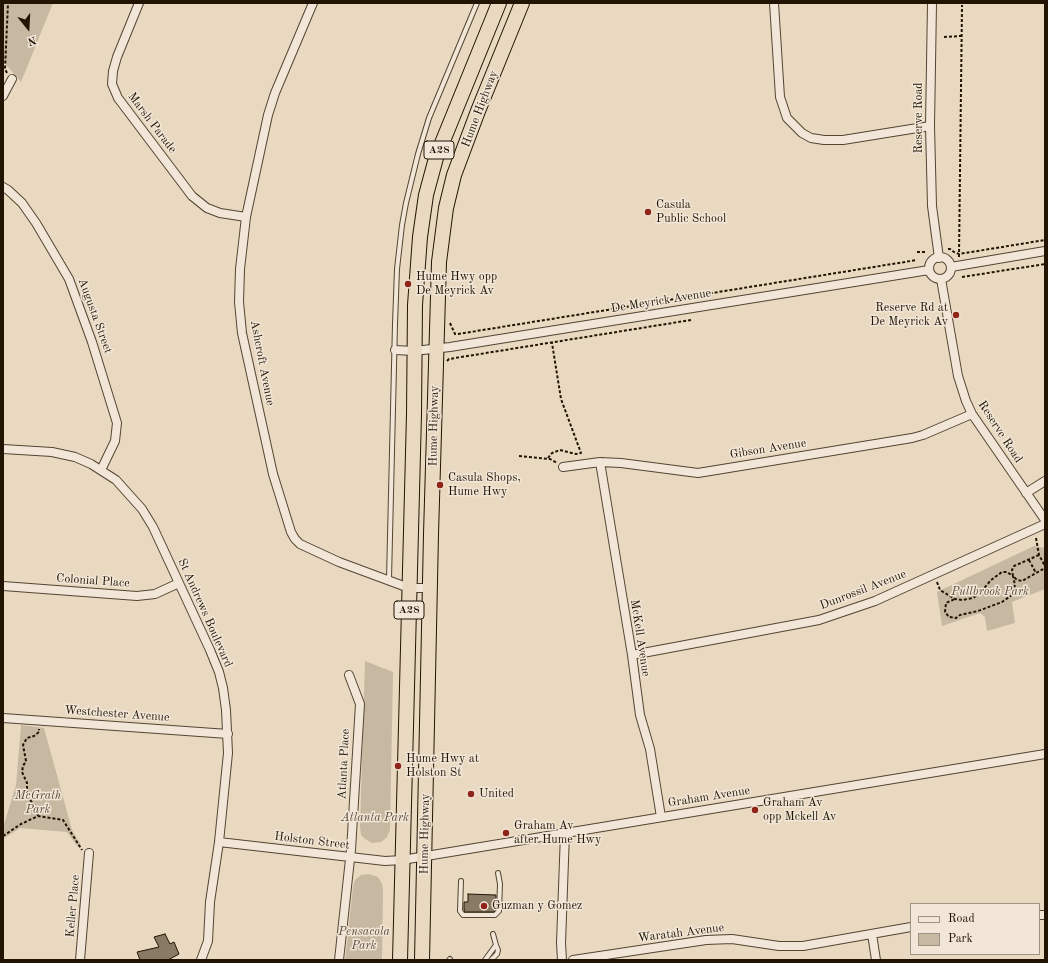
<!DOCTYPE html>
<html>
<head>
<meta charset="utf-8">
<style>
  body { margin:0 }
  #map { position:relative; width:1048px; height:963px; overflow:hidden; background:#e9d9c1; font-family:"Old Standard TT",serif }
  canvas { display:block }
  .frame { position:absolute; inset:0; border:4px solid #211403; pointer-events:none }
  .legend { position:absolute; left:910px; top:903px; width:130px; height:52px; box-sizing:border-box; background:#f1e6d7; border:1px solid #9e9282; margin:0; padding:5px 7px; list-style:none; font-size:12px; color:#211403 }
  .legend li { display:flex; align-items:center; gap:8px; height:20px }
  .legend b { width:20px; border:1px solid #9e9282 }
  .north { position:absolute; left:8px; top:8px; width:40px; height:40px; -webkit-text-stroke:3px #f1e6d7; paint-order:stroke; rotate:162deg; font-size:11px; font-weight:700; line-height:16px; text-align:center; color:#211403 }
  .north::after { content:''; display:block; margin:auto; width:14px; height:18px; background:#211403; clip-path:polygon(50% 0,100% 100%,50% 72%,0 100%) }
</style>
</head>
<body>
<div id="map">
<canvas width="1048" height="963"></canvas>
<div class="frame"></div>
<ul class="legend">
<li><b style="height:5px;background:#f1e6d7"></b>Road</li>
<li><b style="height:11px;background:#c7b8a1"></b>Park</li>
</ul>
<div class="north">N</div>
</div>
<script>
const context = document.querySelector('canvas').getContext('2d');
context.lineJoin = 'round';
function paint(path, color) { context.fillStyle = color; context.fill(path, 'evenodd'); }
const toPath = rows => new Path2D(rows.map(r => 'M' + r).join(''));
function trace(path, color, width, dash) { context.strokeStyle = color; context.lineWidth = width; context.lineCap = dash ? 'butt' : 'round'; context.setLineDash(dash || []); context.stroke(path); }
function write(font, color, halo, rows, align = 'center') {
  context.font = font + ' "Old Standard TT",serif'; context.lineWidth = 3; context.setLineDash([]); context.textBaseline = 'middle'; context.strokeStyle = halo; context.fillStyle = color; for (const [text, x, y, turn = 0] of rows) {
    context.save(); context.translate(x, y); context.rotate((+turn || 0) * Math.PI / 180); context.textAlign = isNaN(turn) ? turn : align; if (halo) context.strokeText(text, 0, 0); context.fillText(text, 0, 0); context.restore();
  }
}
const green = toPath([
  [3,3,53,3,21,82,3,61],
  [1034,546,1045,548,1045,589,1012,602,1015,623,987,631,985,617,980,613,942,626,937,592],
  [365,661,393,672,390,830,387,837,381,842,372,843,365,839,361,835,360,827],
  [21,725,44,728,72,830,81,845,78,847,67,832,20,828,3,839,3,828,16,785],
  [369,874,378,877,382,884,383,891,382,960,345,960,353,887,355,880,361,875]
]);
const building = toPath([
  [468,894,496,895,496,910,494,912,465,912,464,910,464,902,468,902,468,894],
  [165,934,170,944,174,942,179,954,168,960,140,960,137,952,159,947,154,937,165,934]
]);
const path = toPath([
  [944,37,961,36],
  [7,73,5,69,8,3],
  [948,249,950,249,954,252,959,254,1045,240],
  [917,252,926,252],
  [959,257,962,5],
  [962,277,1045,264],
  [450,323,455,334,458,334,917,260],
  [447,361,449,359,691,320],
  [519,456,550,459,557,463],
  [548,458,552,453,560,450,576,454,581,453,561,399,552,343],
  [1036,538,1039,555,1045,566],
  [1039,555,1014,566,1012,570,1013,576,1017,580,1022,581,1045,568],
  [1029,560,1036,573],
  [937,582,940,590,955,599,962,600,973,598,980,593,991,580,1002,572,1007,572,1013,576,1015,585,1012,595,1002,602,978,611,960,615,956,618,949,617,945,612,946,603,955,599],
  [38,816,34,805,27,796,27,783,22,772,23,766,26,761,23,745,27,738,34,736,39,732,39,729],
  [3,836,21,824,38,816,63,820,82,850]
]);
const service = toPath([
  [389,579,395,324,397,269,402,225,406,203,418,154,429,118,477,3],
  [461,881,460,911,463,915,495,915,499,911,500,884,498,873],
  [449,960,450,959],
  [485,960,496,945,493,934],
  [491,960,497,954,498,950,496,945]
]);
const minor = toPath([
  [139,3,117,57,113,71,112,84,118,98,192,196,207,208,220,213,246,217],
  [313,3,275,93,268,115,246,217,240,269,239,302,242,333,273,474,291,532,295,539,300,544,339,562,409,588,431,588],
  [774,3,780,97,787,118,802,133,811,138,824,140,843,140,930,126],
  [932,3,930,126,932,206,939,258],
  [3,96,12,79],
  [3,187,8,190,22,203,36,223,69,279,92,342,117,423,115,441,101,470],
  '929 268a11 11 0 1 1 22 0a11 11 0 1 1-22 0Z',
  [951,267,1045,251],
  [941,279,958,376,966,401,972,414,1045,520],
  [395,350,414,351,450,347,929,270],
  [3,449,52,452,75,457,91,464,116,480,142,509,153,527,210,650,219,672,223,688,226,710,228,753,219,842,210,902,208,941,201,960],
  [600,462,632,655,640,715,650,749,661,817],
  [563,467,600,462,621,463,698,473,912,438,923,435,972,414],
  [1026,493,1045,481],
  [3,586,137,596,155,594,179,583],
  [632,655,819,620,875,601,1045,524],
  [3,718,228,734],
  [219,842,385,861,402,860,1045,754],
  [1039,915,1045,915],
  [872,934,876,960],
  [80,960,89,853],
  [339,960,351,850,360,704,349,675],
  [562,960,561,943,565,833],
  [573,960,706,940,732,939,779,946,803,946,911,927]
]);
const trunk = toPath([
  [400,960,414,414,415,305,420,237,426,195,436,158,499,3],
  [422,960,431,534,439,262,446,208,454,175,478,111,522,3]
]);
const markers = [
  [648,212,4,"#8f2418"],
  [408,284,4,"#8f2418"],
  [956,315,4,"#8f2418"],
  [440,485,4,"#8f2418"],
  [398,766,4,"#8f2418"],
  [471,794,4,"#8f2418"],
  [755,810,4,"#8f2418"],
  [506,833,4,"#8f2418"],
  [484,906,4,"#8f2418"]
];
const shields = [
  [439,150,30],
  [409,610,30]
];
const shieldNames = [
  ["A28",439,150],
  ["A28",409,610]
];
const streetNames = [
  ["Hume Highway",480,109,-69],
  ["Reserve Road",919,118,-90],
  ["Marsh Parade",152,123,53],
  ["De Meyrick Avenue",661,301,-9],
  ["Augusta Street",95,316,70],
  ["Ashcroft Avenue",262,363,79],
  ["Hume Highway",434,426,-89],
  ["Reserve Road",1000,432,57],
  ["Gibson Avenue",768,449,-9],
  ["Colonial Place",93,581,4],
  ["Dunrossil Avenue",863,590,-21],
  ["St Andrews Boulevard",205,613,66],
  ["McKell Avenue",640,638,81],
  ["Westchester Avenue",117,714,4],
  ["Atlanta Place",344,764,-87],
  ["Graham Avenue",709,797,-9],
  ["Hume Highway",425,834,-89],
  ["Holston Street",312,841,7],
  ["Keller Place",73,906,-85],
  ["Waratah Avenue",681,933,-7]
];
const poiNames = [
  ["Casula",656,205],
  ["Public School",656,219],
  ["Hume Hwy opp",416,277],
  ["De Meyrick Av",416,291],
  ["Reserve Rd at",948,308,"right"],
  ["De Meyrick Av",948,322,"right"],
  ["Casula Shops,",448,478],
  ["Hume Hwy",448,492],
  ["Hume Hwy at",406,759],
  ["Holston St",406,773],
  ["United",479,794],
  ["Graham Av",763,803],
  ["opp Mckell Av",763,817],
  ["Graham Av",514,826],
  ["after Hume Hwy",514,840],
  ["Guzman y Gomez",492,906]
];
const parkNames = [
  ["Pullbrook Park",990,592],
  ["McGrath",38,796],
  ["Park",38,810],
  ["Atlanta Park",375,818],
  ["Pensacola",364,932],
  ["Park",364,946]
];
paint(green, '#c7b8a1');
paint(building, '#897a66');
trace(building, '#211403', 1);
trace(service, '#534532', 6);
trace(minor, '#534532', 10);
trace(trunk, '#211403', 16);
trace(path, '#211403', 2, [3, 2]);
trace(service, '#f1e6d7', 4);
trace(minor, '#f1e6d7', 8);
trace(trunk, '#e9d9c1', 14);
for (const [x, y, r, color] of markers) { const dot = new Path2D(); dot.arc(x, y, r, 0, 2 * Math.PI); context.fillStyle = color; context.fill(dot); trace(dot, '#f1e6d7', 1.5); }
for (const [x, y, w] of shields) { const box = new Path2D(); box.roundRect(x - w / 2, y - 9, w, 18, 3); context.fillStyle = '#f1e6d7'; context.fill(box); trace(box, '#211403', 1); }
write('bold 11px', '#211403', null, shieldNames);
write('12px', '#211403', '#f1e6d7', streetNames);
write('12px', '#211403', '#f1e6d7', poiNames, 'left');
write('italic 12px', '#5b4d3a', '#f1e6d7', parkNames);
</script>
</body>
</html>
